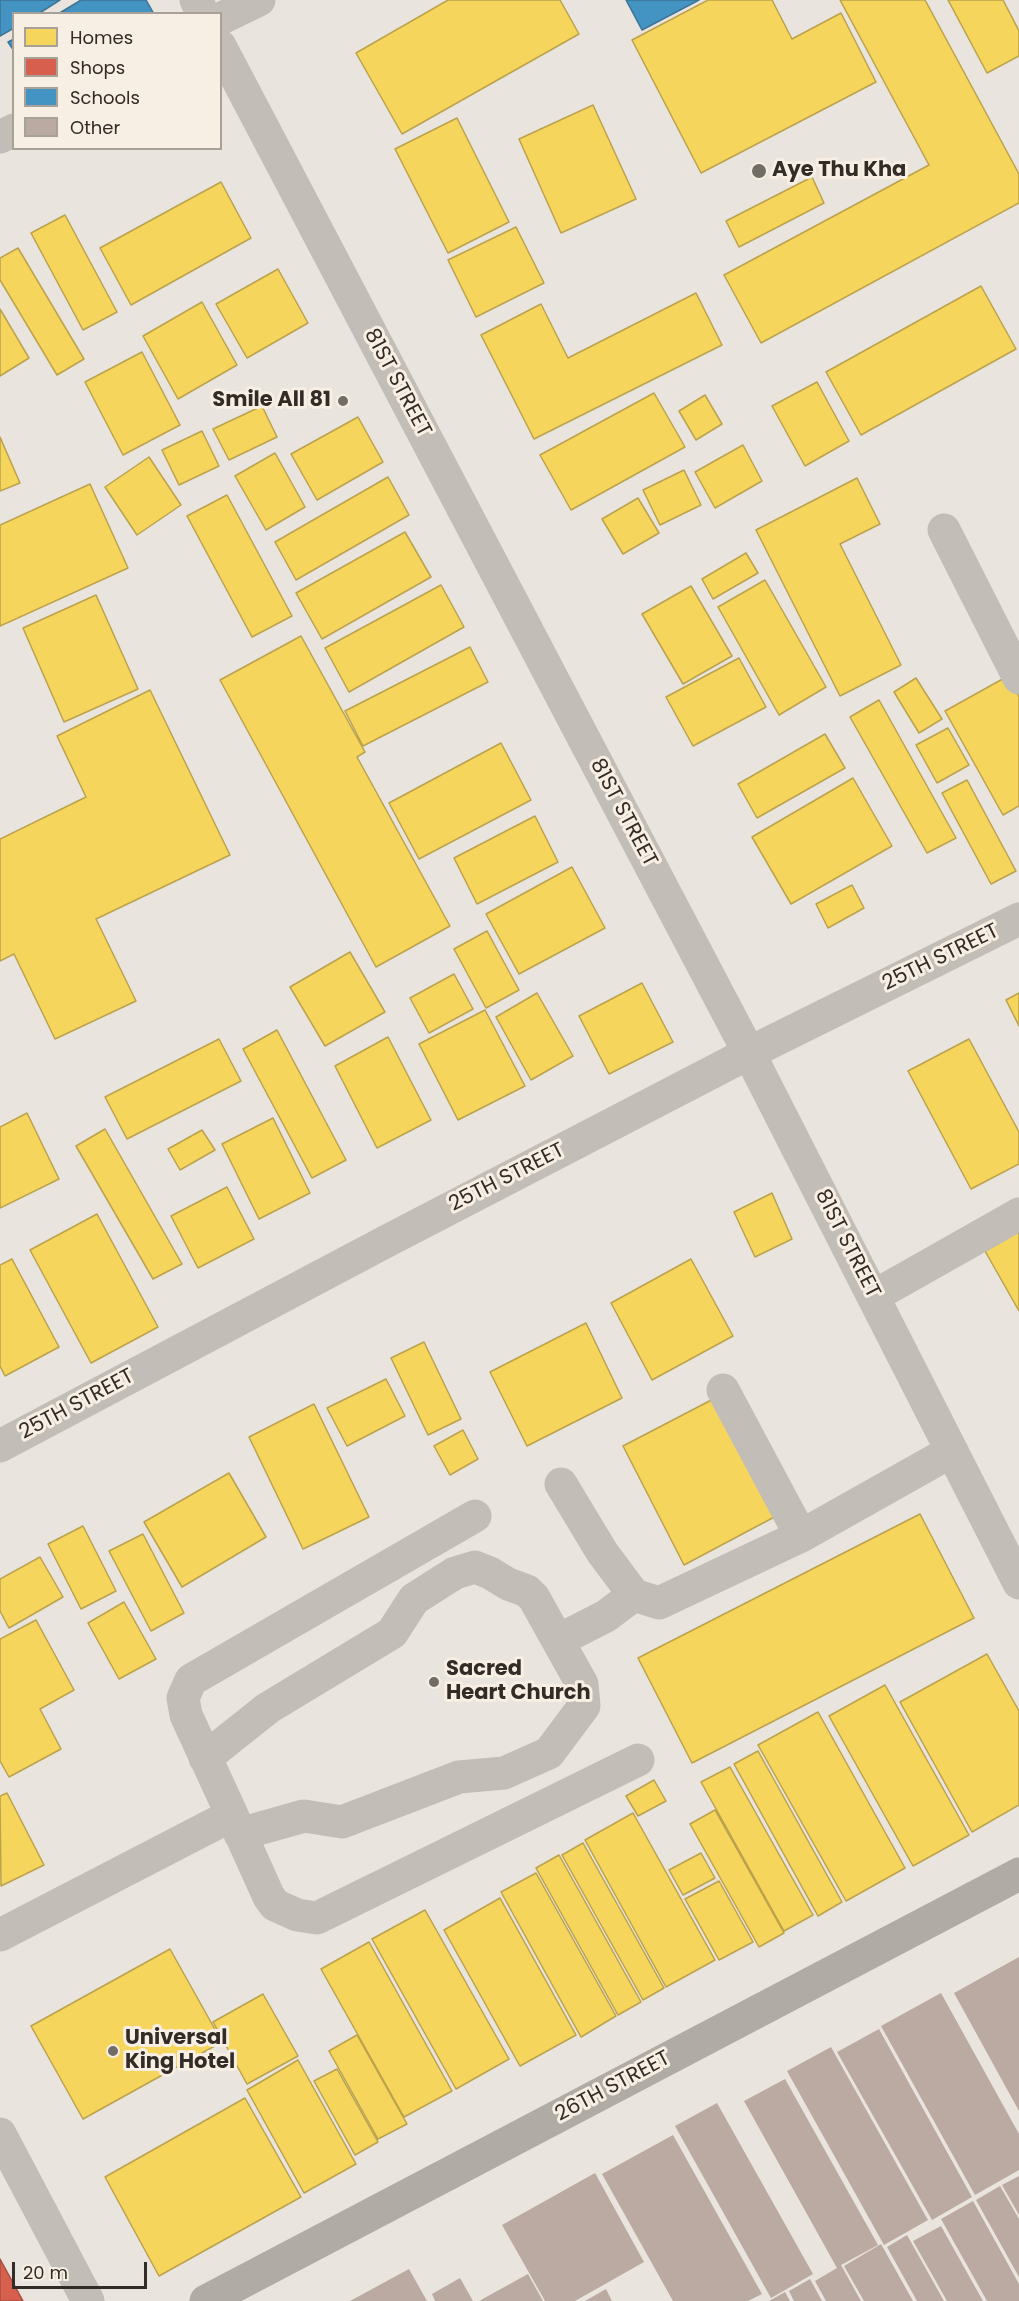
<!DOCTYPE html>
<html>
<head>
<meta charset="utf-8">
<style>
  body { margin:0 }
  #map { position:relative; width:1019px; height:2301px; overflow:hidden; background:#e9e4de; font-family:Poppins,sans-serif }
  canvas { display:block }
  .legend { position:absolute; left:12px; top:12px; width:210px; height:138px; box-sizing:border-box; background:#f7efe4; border:2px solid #a8a198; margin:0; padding:8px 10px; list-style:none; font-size:18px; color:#322b26 }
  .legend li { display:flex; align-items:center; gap:12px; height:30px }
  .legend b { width:30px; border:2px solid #a8a198 }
  .scale { position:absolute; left:12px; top:2262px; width:135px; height:27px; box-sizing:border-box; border:3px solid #322b26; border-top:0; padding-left:8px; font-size:18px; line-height:21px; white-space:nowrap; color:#322b26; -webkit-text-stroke:4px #f7efe4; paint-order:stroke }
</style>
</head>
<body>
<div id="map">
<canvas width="1019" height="2301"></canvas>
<ul class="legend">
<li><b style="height:16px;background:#f6d55c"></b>Homes</li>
<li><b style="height:16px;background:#d6604d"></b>Shops</li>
<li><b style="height:16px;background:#4393c3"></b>Schools</li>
<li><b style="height:16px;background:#bbaaa1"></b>Other</li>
</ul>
<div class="scale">20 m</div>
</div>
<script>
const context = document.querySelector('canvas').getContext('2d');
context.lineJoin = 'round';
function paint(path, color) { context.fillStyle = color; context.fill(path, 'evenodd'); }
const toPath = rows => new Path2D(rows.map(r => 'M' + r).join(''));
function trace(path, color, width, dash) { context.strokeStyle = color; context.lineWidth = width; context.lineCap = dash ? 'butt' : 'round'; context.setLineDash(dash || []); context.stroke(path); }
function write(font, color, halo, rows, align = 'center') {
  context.font = font + ' Poppins,sans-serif'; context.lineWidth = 6; context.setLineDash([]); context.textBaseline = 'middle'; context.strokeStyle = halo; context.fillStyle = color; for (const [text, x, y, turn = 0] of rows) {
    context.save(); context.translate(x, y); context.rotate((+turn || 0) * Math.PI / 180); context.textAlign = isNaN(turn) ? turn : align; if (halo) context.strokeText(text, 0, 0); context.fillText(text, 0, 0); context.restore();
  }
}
const homes = toPath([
  [448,0,560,0,579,34,402,134,356,53,448,0],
  [708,0,772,0,792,39,841,13,876,82,701,173,632,40,708,0],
  [840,0,925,0,1019,174,1019,203,761,343,724,275,929,165,840,0],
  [948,0,1003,0,1019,31,1019,56,987,73,948,0],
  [593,105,636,199,561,233,519,139,593,105],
  [457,118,509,222,448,253,395,149,457,118],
  [812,177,824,203,739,247,726,221,812,177],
  [221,182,251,238,131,305,100,248,221,182],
  [65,215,117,312,83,330,31,233,65,215],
  [516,227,544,283,476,317,448,260,516,227],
  [18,248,84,359,57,375,0,280,0,258,18,248],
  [278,269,308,323,247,358,216,304,278,269],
  [981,286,1016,349,861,435,826,372,981,286],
  [696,293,722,345,534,439,481,335,541,304,568,358,696,293],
  [202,302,237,365,178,399,143,336,202,302],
  [0,309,29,358,0,376,0,309],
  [142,352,180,425,123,455,85,382,142,352],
  [817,382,849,441,805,466,772,406,817,382],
  [654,393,685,447,571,510,540,455,654,393],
  [705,395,722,424,696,440,679,411,705,395],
  [262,406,277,437,229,460,213,429,262,406],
  [358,417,383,462,317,500,291,454,358,417],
  [202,431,219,466,179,485,162,450,202,431],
  [0,437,20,483,0,491,0,437],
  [743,445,762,481,715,508,695,472,743,445],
  [275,453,305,507,266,530,235,476,275,453],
  [149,457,181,505,137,535,105,487,149,457],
  [684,470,701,505,660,525,643,490,684,470],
  [388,477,409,515,296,580,275,542,388,477],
  [857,478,880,524,840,544,901,665,840,696,756,530,857,478],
  [90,484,128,568,0,626,0,525,90,484],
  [227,495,292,616,252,637,187,516,227,495],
  [638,498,659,533,623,554,602,519,638,498],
  [405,532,431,577,322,639,296,593,405,532],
  [746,553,758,573,713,599,702,579,746,553],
  [765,580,826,687,779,715,718,607,765,580],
  [441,585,464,627,349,692,325,648,441,585],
  [691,586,732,656,683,684,642,614,691,586],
  [96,595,138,689,64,722,23,628,96,595],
  [301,636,365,752,357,757,450,926,376,967,220,680,301,636],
  [470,647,488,682,363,746,345,711,470,647],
  [739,658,766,707,693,746,666,697,739,658],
  [1008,676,1019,697,1019,806,1003,815,945,711,1008,676],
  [916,678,942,719,919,733,894,692,916,678],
  [150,690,230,855,96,919,136,1001,55,1039,14,954,0,961,0,839,86,797,57,736,150,690],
  [879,700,956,838,927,853,850,717,879,700],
  [948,728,969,765,937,783,916,745,948,728],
  [825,734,845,768,757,818,738,784,825,734],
  [501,743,531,800,419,859,389,803,501,743],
  [853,778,892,846,791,904,752,837,853,778],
  [967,780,1016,871,991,884,942,793,967,780],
  [535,816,558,862,477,904,454,858,535,816],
  [572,867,605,928,519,974,486,914,572,867],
  [852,885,864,908,828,928,816,904,852,885],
  [487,931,519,990,486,1008,454,949,487,931],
  [350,952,385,1012,325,1046,290,987,350,952],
  [454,974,473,1009,429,1033,410,998,454,974],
  [642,983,673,1042,609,1074,579,1016,642,983],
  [537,993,573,1056,531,1080,496,1017,537,993],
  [1019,993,1019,1026,1006,1000,1019,993],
  [485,1010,525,1086,458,1120,419,1044,485,1010],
  [277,1030,346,1160,312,1178,243,1049,277,1030],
  [388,1037,431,1120,377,1148,335,1066,388,1037],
  [219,1039,241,1081,127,1139,105,1097,219,1039],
  [969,1039,1019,1132,1019,1164,971,1189,908,1071,969,1039],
  [27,1113,59,1179,0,1208,0,1127,27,1113],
  [273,1118,310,1193,259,1219,222,1144,273,1118],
  [105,1129,182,1264,153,1279,76,1146,105,1129],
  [202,1130,215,1150,180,1170,168,1149,202,1130],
  [227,1187,254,1239,198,1268,171,1216,227,1187],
  [772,1193,792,1239,755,1257,734,1212,772,1193],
  [97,1214,158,1327,91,1363,30,1250,97,1214],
  [1019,1232,1019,1311,985,1251,1019,1232],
  [12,1259,59,1347,5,1376,0,1366,0,1265,12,1259],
  [691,1259,733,1336,652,1380,611,1303,691,1259],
  [586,1323,622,1398,527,1446,490,1372,586,1323],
  [424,1342,461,1419,428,1435,391,1358,424,1342],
  [386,1379,405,1416,347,1446,327,1408,386,1379],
  [719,1396,780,1514,684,1565,623,1446,719,1396],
  [314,1404,369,1517,303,1549,249,1437,314,1404],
  [463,1430,478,1459,450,1475,434,1446,463,1430],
  [229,1473,266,1537,182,1587,144,1522,229,1473],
  [920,1514,974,1618,692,1763,638,1658,920,1514],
  [83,1526,116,1591,81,1609,48,1544,83,1526],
  [143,1534,184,1613,151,1631,109,1551,143,1534],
  [40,1557,63,1597,9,1628,0,1611,0,1579,40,1557],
  [124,1602,156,1659,119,1679,88,1623,124,1602],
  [36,1620,74,1690,40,1709,61,1749,9,1777,0,1761,0,1639,36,1620],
  [987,1654,1019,1711,1019,1805,972,1832,900,1702,987,1654],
  [885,1685,969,1835,913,1866,829,1716,885,1685],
  [818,1712,905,1868,846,1901,758,1745,818,1712],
  [758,1751,842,1902,818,1916,734,1764,758,1751],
  [730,1767,813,1915,784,1931,701,1782,730,1767],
  [654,1780,666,1801,638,1816,626,1796,654,1780],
  [7,1793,44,1865,1,1886,0,1796,7,1793],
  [715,1810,784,1933,759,1947,690,1824,715,1810],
  [633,1813,715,1960,666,1987,585,1840,633,1813],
  [583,1843,664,1988,643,2000,562,1855,583,1843],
  [701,1853,715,1878,683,1895,669,1870,701,1853],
  [559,1855,641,2002,618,2015,536,1868,559,1855],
  [536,1873,616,2016,581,2037,501,1892,536,1873],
  [719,1881,753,1942,719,1960,685,1899,719,1881],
  [500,1898,576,2035,520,2066,444,1930,500,1898],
  [425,1910,509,2059,456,2089,372,1939,425,1910],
  [369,1942,452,2091,404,2117,321,1969,369,1942],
  [170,1949,222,2042,83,2119,31,2026,170,1949],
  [263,1994,298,2056,247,2084,213,2022,263,1994],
  [357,2035,407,2124,378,2139,329,2051,357,2035],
  [298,2060,356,2164,304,2193,247,2090,298,2060],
  [337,2069,378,2142,355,2155,314,2081,337,2069],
  [245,2098,301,2197,159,2276,105,2177,245,2098]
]);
const shops = toPath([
  [0,2259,23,2301,0,2301,0,2259]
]);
const schools = toPath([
  [0,0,60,0,38,14,14,14,14,28,0,36,0,0],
  [81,0,146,0,154,14,58,14,81,0],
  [626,0,699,0,642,30,626,0],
  [14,39,14,51,8,42,14,39]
]);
const building = toPath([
  [1019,1957,1019,2111,954,1993],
  [941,1993,1019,2134,1019,2170,975,2195,881,2026],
  [879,2029,972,2197,932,2220,837,2052],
  [831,2047,928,2220,884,2245,787,2071],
  [785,2079,878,2245,841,2265,861,2301,826,2301,815,2281,837,2268,744,2101],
  [717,2103,813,2274,771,2298,675,2126],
  [673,2135,762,2294,748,2301,673,2301,602,2174],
  [595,2173,644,2262,575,2301,545,2301,502,2225],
  [1019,2176,1019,2215,1002,2185],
  [1000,2186,1019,2219,1019,2277,976,2200],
  [973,2201,1019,2284,1019,2301,987,2301,941,2219],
  [941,2226,983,2301,947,2301,913,2241],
  [907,2235,944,2301,917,2301,887,2247],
  [881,2244,913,2301,864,2301,844,2266],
  [409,2269,427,2301,350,2301],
  [528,2274,543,2301,479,2301],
  [460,2278,473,2301,435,2301,432,2294],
  [810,2279,822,2301,794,2301,789,2291],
  [606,2289,612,2301,585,2301],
  [785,2292,790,2301,769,2301]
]);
const minor = toPath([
  [196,0,203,14],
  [220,19,259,0],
  [220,46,749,1053,1019,1583],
  [0,137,14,130],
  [944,530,1019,678],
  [874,1296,1019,1214],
  [723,1390,801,1536],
  [0,1446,387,1241,749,1053,1019,919],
  [561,1484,602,1552,634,1595,659,1603,801,1536,952,1451],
  [559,1640,606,1616,634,1595],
  [205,1758,268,1708,392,1633,414,1599,455,1573,475,1567,490,1573,508,1584,527,1591,534,1598,582,1684,584,1706,549,1753,504,1773,459,1777,342,1822,304,1816,240,1834],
  [232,1815,186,1715,183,1698,191,1680,475,1516],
  [0,1935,232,1815,269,1897,275,1905,297,1915,317,1918,638,1760],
  [0,2134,88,2301]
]);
const major = toPath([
  [206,2301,1019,1874]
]);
const markers = [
  [759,171,8,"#726c66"],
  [343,401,6,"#726c66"],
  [434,1682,6,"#726c66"],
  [113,2051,6,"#726c66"]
];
const poiNames = [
  ["Aye Thu Kha",772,171],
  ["Smile All 81",331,401,"right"],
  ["Sacred",446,1670],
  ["Heart Church",446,1694],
  ["Universal",125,2039],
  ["King Hotel",125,2063]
];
const streetNames = [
  ["81ST STREET",397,383,62],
  ["81ST STREET",623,813,62],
  ["25TH STREET",941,958,-26],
  ["25TH STREET",507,1178,-27],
  ["81ST STREET",847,1244,63],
  ["25TH STREET",77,1405,-28],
  ["26TH STREET",613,2087,-28]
];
paint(homes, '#f6d55c');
trace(homes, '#bba24c', 1.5);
paint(shops, '#d6604d');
trace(shops, '#a55041', 1.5);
paint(schools, '#4393c3');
trace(schools, '#3e7494', 1.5);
paint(building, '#bbaaa1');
trace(minor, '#c2bdb7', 33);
trace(major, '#b1aba6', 33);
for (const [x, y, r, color] of markers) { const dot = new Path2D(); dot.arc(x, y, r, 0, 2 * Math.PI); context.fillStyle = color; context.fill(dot); trace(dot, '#f7efe4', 2); }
write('bold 21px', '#322b26', '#f7efe4', poiNames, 'left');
write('21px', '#322b26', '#f7efe4', streetNames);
</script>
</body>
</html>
